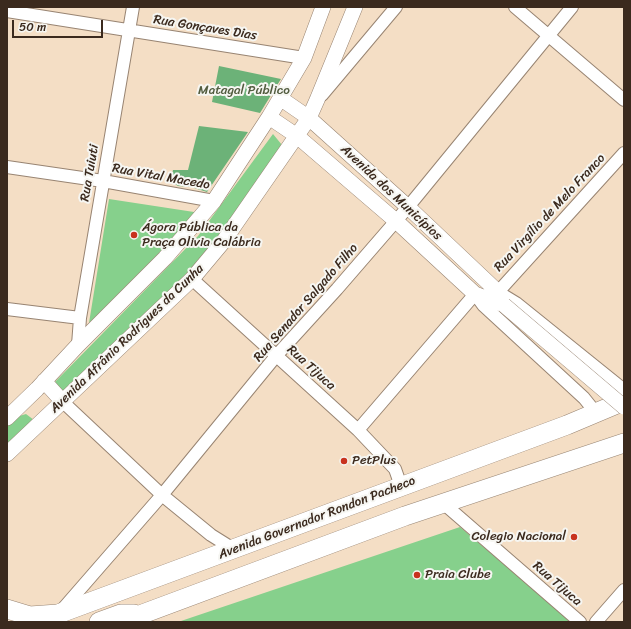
<!DOCTYPE html>
<html>
<head>
<meta charset="utf-8">
<style>
  body { margin:0 }
  #map { position:relative; width:631px; height:629px; overflow:hidden; background:#f4dec5; font-family:Sriracha,sans-serif }
  canvas { display:block }
  .frame { position:absolute; inset:0; border:8px solid #3b2a1e; pointer-events:none }
  .scale { position:absolute; left:12px; top:20px; width:91px; height:18px; box-sizing:border-box; border:2px solid #3b2a1e; border-top:0; padding-left:5px; font-size:12px; line-height:14px; white-space:nowrap; color:#3b2a1e; -webkit-text-stroke:3px #f6f6f2; paint-order:stroke }
</style>
</head>
<body>
<div id="map">
<canvas width="631" height="629"></canvas>
<div class="frame"></div>
<div class="scale">50 m</div>
</div>
<script>
const context = document.querySelector('canvas').getContext('2d');
context.lineJoin = 'round';
function paint(path, color) { context.fillStyle = color; context.fill(path, 'evenodd'); }
const toPath = rows => new Path2D(rows.map(r => 'M' + r).join(''));
function trace(path, color, width, dash) { context.strokeStyle = color; context.lineWidth = width; context.lineCap = dash ? 'butt' : 'round'; context.setLineDash(dash || []); context.stroke(path); }
function write(font, color, halo, rows, align = 'center') {
  context.font = font + ' Sriracha,sans-serif'; context.lineWidth = 4; context.setLineDash([]); context.textBaseline = 'middle'; context.strokeStyle = halo; context.fillStyle = color; for (const [text, x, y, turn = 0] of rows) {
    context.save(); context.translate(x, y); context.rotate((+turn || 0) * Math.PI / 180); context.textAlign = isNaN(turn) ? turn : align; if (halo) context.strokeText(text, 0, 0); context.fillText(text, 0, 0); context.restore();
  }
}
const green = toPath([
  [273,134,282,145,246,202,196,264,66,394,54,383,198,236],
  [109,199,194,212,195,216,151,267,89,323],
  [26,414,34,420,7,449,7,426,16,417],
  [460,527,572,622,178,622]
]);
const forest = toPath([
  [219,66,281,79,260,113,212,102],
  [199,126,248,132,207,192,191,187,178,186,170,181,173,170,188,170]
]);
const minor = toPath([
  [515,7,624,100],
  [7,11,304,58],
  [322,95,396,7],
  [624,153,498,292,516,303,624,390],
  [7,167,103,181,214,201],
  [192,279,358,430,395,469,401,486],
  [7,309,80,318],
  [78,345,80,318,133,7],
  [63,402,162,495,211,535,235,550],
  [358,430,475,294,483,305,584,398,596,413],
  [443,503,580,622],
  [61,611,162,495,276,356,337,289,408,207,572,7],
  [596,622,624,590]
]);
const tertiary = toPath([
  [280,98,309,118,408,207,498,292,504,305],
  [269,117,297,136,396,221,475,294,504,305],
  [44,381,63,402],
  [7,418,37,389,78,345,165,258,214,201,269,117,304,58,323,7],
  [7,454,192,279,223,242,309,118,317,100,355,7]
]);
const primary = toPath([
  [7,609,30,616,58,614,567,425,624,401],
  [99,622,121,614,134,614],
  [121,622,405,516,624,443]
]);
const tertiaryBridge = toPath([
  [504,305,624,407]
]);
const markers = [
  [134,235,4,"#c8321e"],
  [344,461,4,"#c8321e"],
  [574,537,4,"#c8321e"],
  [417,575,4,"#c8321e"]
];
const streetNames = [
  ["Rua Gonçaves Dias",205,28,9],
  ["Rua Tuiuti",90,173,-80],
  ["Rua Vital Macedo",161,177,10],
  ["Avenida dos Municípios",391,193,43],
  ["Rua Virgílio de Melo Franco",550,213,-47],
  ["Rua Senador Salgado Filho",306,303,-49],
  ["Avenida Afrânio Rodrigues da Cunha",127,339,-44],
  ["Rua Tijuca",311,368,42],
  ["Avenida Governador Rondon Pacheco",317,518,-21],
  ["Rua Tijuca",557,584,41]
];
const parkNames = [
  ["Matagal Público",244,91]
];
const poiNames = [
  ["Ágora Pública da",142,228],
  ["Praça Olivia Calábria",142,243],
  ["PetPlus",352,461],
  ["Colegio Nacional",566,537,"right"],
  ["Praia Clube",425,575]
];
paint(green, '#86d08c');
paint(forest, '#6cb278');
trace(minor, '#988472', 14);
trace(tertiary, '#988472', 16);
trace(primary, '#988472', 20);
trace(minor, '#fff', 12);
trace(tertiary, '#fff', 15);
trace(primary, '#fff', 19);
trace(tertiaryBridge, '#988472', 16, []);
trace(tertiaryBridge, '#fff', 15);
for (const [x, y, r, color] of markers) { const dot = new Path2D(); dot.arc(x, y, r, 0, 2 * Math.PI); context.fillStyle = color; context.fill(dot); trace(dot, '#f6f6f2', 1.5); }
write('13px', '#3b2a1e', '#f6f6f2', streetNames);
write('13px', '#525c3f', '#f6f6f2', parkNames);
write('13px', '#3b2a1e', '#f6f6f2', poiNames, 'left');
</script>
</body>
</html>
